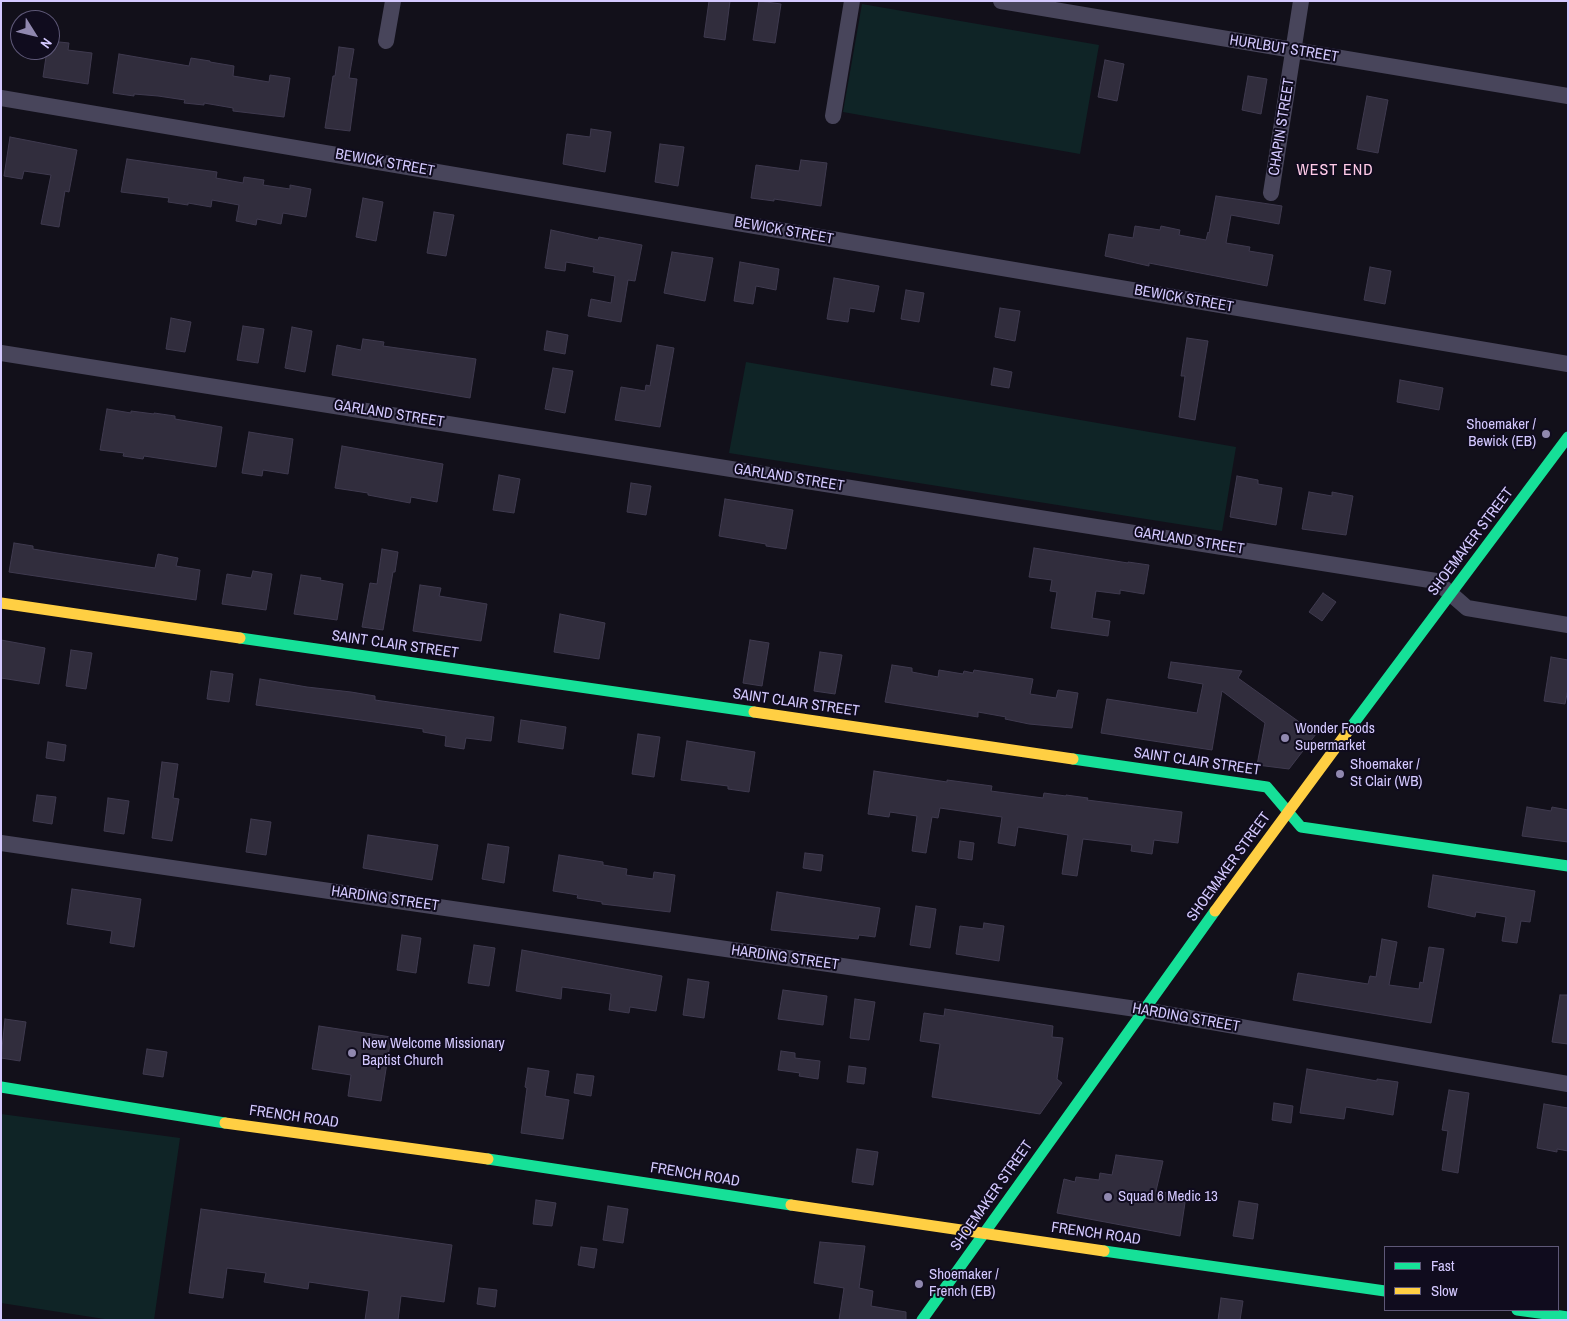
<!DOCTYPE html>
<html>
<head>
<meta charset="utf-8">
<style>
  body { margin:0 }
  #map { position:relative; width:1569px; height:1321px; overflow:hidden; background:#12101a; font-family:"Archivo Narrow",sans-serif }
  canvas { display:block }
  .frame { position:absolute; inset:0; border:2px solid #d4c9ff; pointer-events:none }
  .legend { position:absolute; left:1384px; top:1246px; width:175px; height:65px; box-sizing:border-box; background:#100c1e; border:1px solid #5e5878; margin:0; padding:6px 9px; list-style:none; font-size:15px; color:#d4c9ff }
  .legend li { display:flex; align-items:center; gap:10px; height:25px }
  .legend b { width:25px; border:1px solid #5e5878 }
  .north { position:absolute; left:10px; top:10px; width:50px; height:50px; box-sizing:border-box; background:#100c1e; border:1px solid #5e5878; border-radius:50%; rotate:126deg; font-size:14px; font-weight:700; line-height:20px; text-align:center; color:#d4c9ff }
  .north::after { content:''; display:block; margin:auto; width:18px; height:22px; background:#9088af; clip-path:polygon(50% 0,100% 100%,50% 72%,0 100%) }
</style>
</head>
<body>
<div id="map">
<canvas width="1569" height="1321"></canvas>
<div class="frame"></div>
<ul class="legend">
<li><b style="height:6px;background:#16e098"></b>Fast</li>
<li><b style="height:6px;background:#ffcf43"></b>Slow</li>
</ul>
<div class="north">N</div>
</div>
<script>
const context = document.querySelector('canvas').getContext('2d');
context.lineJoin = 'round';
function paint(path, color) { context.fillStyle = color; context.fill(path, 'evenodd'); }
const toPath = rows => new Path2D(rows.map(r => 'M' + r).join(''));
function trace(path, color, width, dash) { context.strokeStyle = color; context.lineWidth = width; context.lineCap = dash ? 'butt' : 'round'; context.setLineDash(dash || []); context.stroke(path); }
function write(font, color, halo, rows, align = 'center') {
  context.font = font + ' "Archivo Narrow",sans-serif'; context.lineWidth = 4; context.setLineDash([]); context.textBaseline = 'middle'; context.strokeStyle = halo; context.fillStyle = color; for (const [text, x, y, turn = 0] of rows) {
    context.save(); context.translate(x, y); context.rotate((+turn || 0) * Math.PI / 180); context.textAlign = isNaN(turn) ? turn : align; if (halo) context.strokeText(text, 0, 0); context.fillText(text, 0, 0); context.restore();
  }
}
const green = toPath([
  [862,4,1099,45,1080,154,843,112],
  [746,362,1236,447,1222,531,729,453],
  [1,1114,180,1138,154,1320,111,1320,1,1303]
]);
const building = toPath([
  [709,1,730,1,725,40,704,37,709,1],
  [759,1,781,4,775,43,753,40,759,1],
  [50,41,69,43,68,50,92,53,88,84,43,77,47,50,50,50,50,41],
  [339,47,354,49,349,78,357,79,350,131,325,128,333,76,335,76,339,47],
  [119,54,189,66,191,58,210,61,210,62,234,66,233,76,269,82,270,75,290,78,284,117,233,111,233,108,204,103,204,105,184,103,185,100,158,96,134,94,134,96,113,93,119,54],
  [1105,60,1124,64,1117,101,1098,97,1105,60],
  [1248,76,1267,79,1261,114,1242,110,1248,76],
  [1367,96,1388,100,1378,153,1357,149,1367,96],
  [591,129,611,132,605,172,563,164,567,134,590,137,591,129],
  [10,137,77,150,69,192,65,191,59,227,41,224,51,175,24,171,22,179,4,176,10,137],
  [660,144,684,147,678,186,655,182,660,144],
  [127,159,217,172,216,178,243,183,244,177,264,180,263,185,290,189,290,185,311,189,306,217,283,213,281,224,257,219,256,225,236,221,239,205,212,200,211,207,188,203,188,205,168,202,169,198,121,192,127,159],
  [801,160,827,163,821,206,774,199,774,201,751,198,756,165,799,171,801,160],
  [1216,196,1282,206,1279,224,1231,215,1226,243,1250,247,1249,251,1273,255,1267,286,1149,263,1149,266,1105,256,1109,234,1133,238,1135,226,1160,230,1161,226,1180,230,1179,235,1206,240,1208,232,1209,233,1216,196],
  [363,198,383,202,376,241,356,237,363,198],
  [434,212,454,215,446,256,427,253,434,212],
  [551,230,598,240,599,237,642,245,635,281,628,280,621,322,588,316,591,299,611,303,615,276,593,272,594,267,566,262,565,271,545,268,551,230],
  [672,252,713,258,705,301,664,293,672,252],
  [740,262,779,269,776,290,756,286,753,304,734,301,740,262],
  [1370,267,1391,271,1385,304,1364,300,1370,267],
  [834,278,879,286,874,312,850,308,848,322,827,319,834,278],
  [906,290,924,293,919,322,901,319,906,290],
  [1000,308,1020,311,1015,341,995,337,1000,308],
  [171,318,191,322,185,352,166,349,171,318],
  [243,326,264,329,258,363,237,360,243,326],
  [292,327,312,331,305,372,285,368,292,327],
  [547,331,568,335,565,354,544,350,547,331],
  [1187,338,1208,341,1195,420,1179,417,1185,376,1181,376,1187,338],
  [363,339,384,342,383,346,476,359,470,398,332,375,337,345,361,350,363,339],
  [657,345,674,348,660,427,615,420,621,387,645,391,646,385,650,386,657,345],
  [553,368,573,371,565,413,545,409,553,368],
  [994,368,1012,372,1009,388,991,385,994,368],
  [1400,380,1443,388,1439,410,1397,402,1400,380],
  [107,409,131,413,131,411,154,414,154,413,175,416,175,419,222,427,216,467,144,456,143,459,123,456,124,453,100,450,107,409],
  [249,432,293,439,288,474,263,470,262,476,242,473,249,432],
  [342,446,443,464,437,502,411,497,410,503,368,495,368,493,335,488,342,446],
  [499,475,520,479,514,513,493,510,499,475],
  [1237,476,1258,480,1258,484,1282,488,1276,525,1230,517,1237,476],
  [631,483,651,486,646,515,627,512,631,483],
  [1309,492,1332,496,1332,492,1353,496,1346,535,1302,529,1309,492],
  [725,499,793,510,786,549,766,546,766,544,719,536,725,499],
  [14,543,33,546,33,549,57,553,155,568,158,554,178,558,176,566,200,570,196,600,9,572,14,543],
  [1034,548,1128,563,1128,562,1149,565,1144,594,1120,590,1120,594,1096,591,1092,618,1110,621,1108,636,1051,628,1057,592,1050,591,1052,580,1029,577,1034,548],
  [382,549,398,552,395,572,393,572,383,630,362,627,370,583,377,584,382,549],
  [253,571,272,574,266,610,222,604,227,574,251,578,253,571],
  [301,575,321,578,320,580,343,584,337,620,294,614,301,575],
  [420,585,441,588,439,596,487,604,481,641,413,631,420,585],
  [1323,593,1336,602,1322,621,1309,612,1323,593],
  [560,614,605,623,599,659,554,652,560,614],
  [1,640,45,648,39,684,1,678,1,640],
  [750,640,769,643,762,686,743,683,750,640],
  [71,650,92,653,86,689,66,686,71,650],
  [820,652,842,655,835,694,814,691,820,652],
  [1551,657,1568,660,1568,689,1565,704,1544,701,1551,657],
  [1171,662,1242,671,1238,678,1316,734,1289,769,1257,765,1265,723,1222,691,1212,750,1101,733,1107,699,1197,713,1203,684,1168,678,1171,662],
  [892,665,912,668,912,672,938,677,939,670,963,674,964,671,973,673,974,670,1033,679,1030,694,1056,698,1058,690,1078,693,1072,728,1029,724,1005,719,1006,717,978,712,978,717,885,702,892,665],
  [211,671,233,674,229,702,207,699,211,671],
  [260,679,307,687,351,692,375,696,375,700,494,717,491,741,466,738,464,749,445,746,446,736,423,732,423,729,256,705,260,679],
  [521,720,566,727,563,749,518,742,521,720],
  [638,734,660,737,654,777,632,774,638,734],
  [687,741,755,752,749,792,728,789,728,786,681,780,687,741],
  [48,742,66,745,64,761,46,758,48,742],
  [162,762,178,764,173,798,179,799,172,841,152,838,162,762],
  [874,771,947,782,947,780,992,786,991,791,1043,798,1044,793,1066,796,1066,795,1088,798,1087,800,1182,812,1178,843,1154,840,1152,854,1131,851,1132,845,1083,839,1077,876,1062,874,1068,835,1018,827,1015,846,998,843,1002,817,940,808,938,818,932,817,926,853,912,851,917,816,890,812,889,817,868,814,874,771],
  [37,795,56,797,52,824,33,821,37,795],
  [108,798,129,801,124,834,104,831,108,798],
  [1527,807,1551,811,1552,807,1568,810,1568,842,1522,836,1527,807],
  [251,819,271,822,266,855,246,852,251,819],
  [368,835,438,845,432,880,363,868,368,835],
  [960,841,974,843,972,860,958,858,960,841],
  [488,844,509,847,504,883,482,879,488,844],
  [805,853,823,855,821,871,803,868,805,853],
  [559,855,603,862,603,865,627,869,626,875,653,879,654,872,675,875,670,912,602,904,602,902,577,898,578,895,553,891,559,855],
  [1433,875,1535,891,1530,922,1521,921,1517,943,1502,941,1506,917,1476,912,1475,917,1428,907,1433,875],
  [72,889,141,899,134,947,110,943,112,931,67,924,72,889],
  [777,892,880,908,875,937,859,935,858,939,771,930,777,892],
  [916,906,936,909,930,948,910,945,916,906],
  [984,923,1004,926,999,961,956,954,960,926,983,929,984,923],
  [402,935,421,938,416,973,397,970,402,935],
  [1382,939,1397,942,1389,985,1419,989,1420,982,1423,983,1429,947,1444,949,1431,1023,1293,1000,1298,973,1368,984,1370,976,1376,977,1382,939],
  [474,945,495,948,489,986,468,983,474,945],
  [522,950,662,976,656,1011,630,1007,629,1013,609,1010,611,994,562,987,561,999,516,991,522,950],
  [688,979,709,982,704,1018,683,1015,688,979],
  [783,990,827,996,823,1025,778,1019,783,990],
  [1560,995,1568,995,1568,1044,1552,1042,1560,995],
  [855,999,875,1002,869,1040,850,1038,855,999],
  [945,1009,1053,1026,1052,1037,1063,1038,1057,1079,1062,1083,1040,1114,932,1097,940,1044,920,1041,924,1013,944,1016,945,1009],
  [5,1019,26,1022,20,1061,1,1058,5,1019],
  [319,1026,391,1037,381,1101,348,1096,351,1075,312,1069,319,1026],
  [147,1049,167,1052,163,1077,143,1074,147,1049],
  [781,1051,795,1053,795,1058,820,1061,818,1079,799,1076,800,1073,778,1070,781,1051],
  [849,1066,866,1068,864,1084,847,1082,849,1066],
  [528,1068,549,1071,545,1096,569,1100,563,1139,521,1133,527,1088,525,1087,528,1068],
  [1307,1069,1377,1081,1377,1079,1398,1082,1393,1115,1346,1107,1344,1119,1300,1113,1307,1069],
  [577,1074,594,1076,591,1096,574,1093,577,1074],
  [1449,1090,1469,1093,1458,1173,1442,1170,1448,1131,1442,1130,1449,1090],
  [1274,1103,1293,1106,1291,1123,1272,1120,1274,1103],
  [1544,1104,1568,1108,1568,1151,1557,1149,1557,1152,1537,1148,1544,1104],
  [857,1149,878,1152,873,1185,852,1182,857,1149],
  [1116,1155,1163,1161,1156,1191,1186,1196,1180,1236,1057,1213,1064,1179,1075,1182,1076,1177,1099,1180,1100,1173,1112,1175,1116,1155],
  [536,1200,556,1203,552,1226,533,1224,536,1200],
  [1239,1201,1258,1204,1253,1239,1233,1236,1239,1201],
  [608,1206,628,1209,623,1243,603,1240,608,1206],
  [201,1209,452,1245,444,1302,401,1296,398,1320,365,1320,369,1291,309,1282,308,1289,264,1282,266,1273,227,1268,223,1298,189,1293,201,1209],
  [820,1242,865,1246,859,1288,873,1291,871,1306,906,1312,906,1320,839,1320,844,1288,814,1283,820,1242],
  [581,1247,597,1249,594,1268,578,1265,581,1247],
  [479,1288,497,1290,495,1307,477,1304,479,1288],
  [1221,1298,1243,1301,1240,1320,1218,1320,1221,1298]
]);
const street = toPath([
  [1001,1,1568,96],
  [386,41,393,1],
  [1,98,1568,364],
  [833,116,852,1],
  [1271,193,1301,1],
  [1,353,1436,581,1467,608,1568,625],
  [1,843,1143,1010,1568,1084]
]);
const fast = toPath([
  [240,638,754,712],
  [1348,731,1568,437],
  [1073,759,1267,787,1301,827,1568,866],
  [1,1087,225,1123],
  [488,1159,791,1205],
  [1104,1251,1385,1291],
  [1517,1310,1568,1317],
  [922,1320,1215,911]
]);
const slow = toPath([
  [1,603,240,638],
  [754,712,1073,759],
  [1215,911,1348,731],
  [225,1123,488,1159],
  [791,1205,1104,1251]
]);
const markers = [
  [1546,434,5,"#9088af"],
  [1285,738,5,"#9088af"],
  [1340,774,5,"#9088af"],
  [352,1053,5,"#9088af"],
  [1108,1197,5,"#9088af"],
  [919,1284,5,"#9088af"]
];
const streetNames = [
  ["HURLBUT STREET",1284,49,9],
  ["CHAPIN STREET",1282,127,-81],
  ["BEWICK STREET",385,163,10],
  ["BEWICK STREET",784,231,10],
  ["BEWICK STREET",1184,299,10],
  ["GARLAND STREET",389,414,9],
  ["GARLAND STREET",789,478,9],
  ["GARLAND STREET",1189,541,9],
  ["SHOEMAKER STREET",1471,542,-53],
  ["SAINT CLAIR STREET",395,645,8],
  ["SAINT CLAIR STREET",796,703,8],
  ["SAINT CLAIR STREET",1197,762,8],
  ["SHOEMAKER STREET",1229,867,-54],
  ["HARDING STREET",385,899,8],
  ["HARDING STREET",785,958,8],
  ["HARDING STREET",1186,1018,10],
  ["FRENCH ROAD",294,1117,8],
  ["FRENCH ROAD",695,1175,9],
  ["SHOEMAKER STREET",992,1196,-55],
  ["FRENCH ROAD",1096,1234,8]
];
const poiNames = [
  ["Shoemaker /",1536,425,"right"],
  ["Bewick (EB)",1536,442,"right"],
  ["Wonder Foods",1295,729],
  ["Supermarket",1295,746],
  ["Shoemaker /",1350,765],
  ["St Clair (WB)",1350,782],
  ["New Welcome Missionary",362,1044],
  ["Baptist Church",362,1061],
  ["Squad 6 Medic 13",1118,1197],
  ["Shoemaker /",929,1275],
  ["French (EB)",929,1292]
];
const neighbourhoodNames = [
  ["WEST END",1335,171]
];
paint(green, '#0f2426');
paint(building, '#312d3d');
trace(building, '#3f3a4f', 1);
trace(street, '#48455b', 16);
trace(fast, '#16e098', 11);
trace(slow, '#ffcf43', 11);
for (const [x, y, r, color] of markers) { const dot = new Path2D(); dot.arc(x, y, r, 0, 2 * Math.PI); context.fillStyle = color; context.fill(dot); trace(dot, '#100c1e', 2); }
write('15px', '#d4c9ff', '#100c1e', streetNames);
write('15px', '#d4c9ff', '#100c1e', poiNames, 'left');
context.letterSpacing = '1px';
write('16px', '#ffcbe8', '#100c1e', neighbourhoodNames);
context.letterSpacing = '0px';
</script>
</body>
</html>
